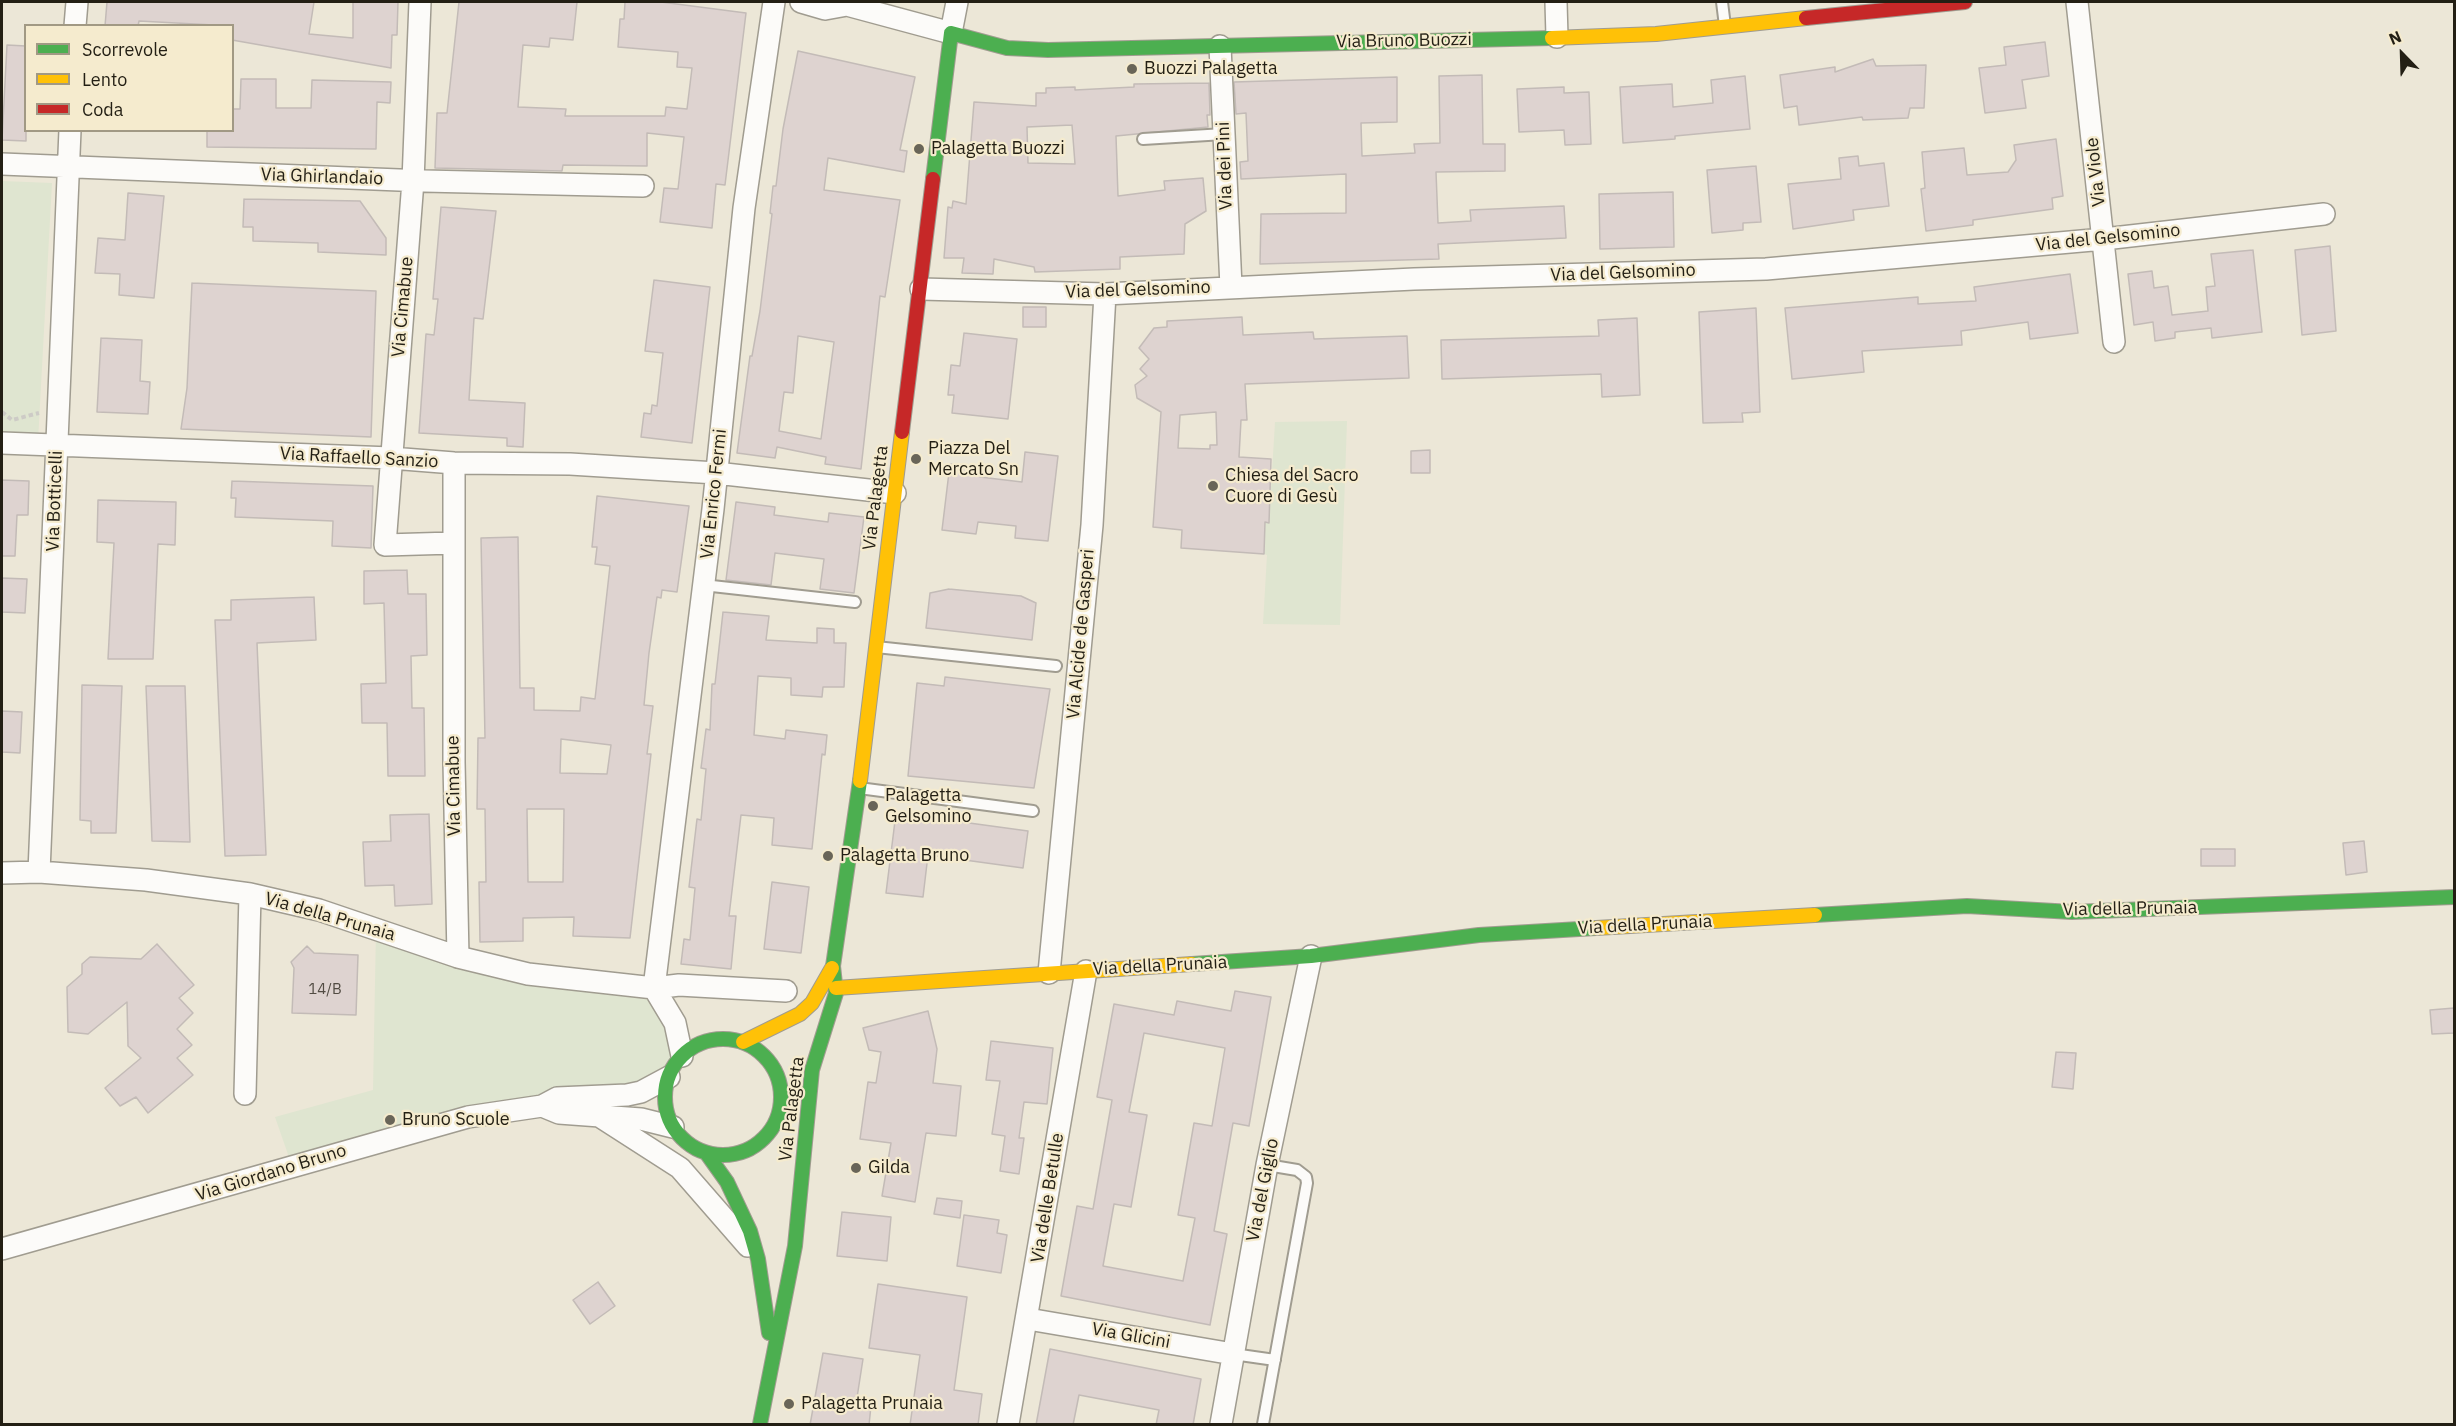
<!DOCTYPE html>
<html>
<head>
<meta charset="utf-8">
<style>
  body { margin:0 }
  #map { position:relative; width:2456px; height:1426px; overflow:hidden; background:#ece7d7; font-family:"IBM Plex Sans",sans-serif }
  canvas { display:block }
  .frame { position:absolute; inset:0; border:3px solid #231f14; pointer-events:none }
  .legend { position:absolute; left:24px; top:24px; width:210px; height:108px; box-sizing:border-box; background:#f5ebce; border:2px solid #a19984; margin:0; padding:8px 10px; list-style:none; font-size:18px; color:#231f14 }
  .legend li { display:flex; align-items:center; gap:12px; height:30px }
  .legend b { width:30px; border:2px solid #a19984 }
  .north { position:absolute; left:2372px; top:24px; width:60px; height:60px; -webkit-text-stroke:4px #f5ebce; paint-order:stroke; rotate:337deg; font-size:16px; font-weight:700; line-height:24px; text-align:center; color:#231f14 }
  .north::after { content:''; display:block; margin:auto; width:21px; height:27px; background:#231f14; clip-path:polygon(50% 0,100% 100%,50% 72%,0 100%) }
</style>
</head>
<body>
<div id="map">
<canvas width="2456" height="1426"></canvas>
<div class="frame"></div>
<ul class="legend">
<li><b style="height:8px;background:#4caf50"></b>Scorrevole</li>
<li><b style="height:8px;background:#ffc107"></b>Lento</li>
<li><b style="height:8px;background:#c62828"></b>Coda</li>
</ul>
<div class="north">N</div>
</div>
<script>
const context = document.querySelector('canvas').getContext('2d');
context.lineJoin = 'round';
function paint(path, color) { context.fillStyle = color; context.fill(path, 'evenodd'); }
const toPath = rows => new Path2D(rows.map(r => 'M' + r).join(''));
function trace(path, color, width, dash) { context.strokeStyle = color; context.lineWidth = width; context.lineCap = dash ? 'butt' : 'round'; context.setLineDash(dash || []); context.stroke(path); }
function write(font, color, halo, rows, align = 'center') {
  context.font = font + ' "IBM Plex Sans",sans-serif'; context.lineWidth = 4.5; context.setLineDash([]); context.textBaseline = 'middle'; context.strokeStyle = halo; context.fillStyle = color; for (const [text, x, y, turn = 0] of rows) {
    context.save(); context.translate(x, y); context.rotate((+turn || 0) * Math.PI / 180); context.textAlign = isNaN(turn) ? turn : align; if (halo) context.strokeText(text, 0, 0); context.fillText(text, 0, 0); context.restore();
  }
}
const green = toPath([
  [2,181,52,183,38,441,2,439],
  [1347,421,1340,625,1263,624,1267,555,1264,554,1265,522,1269,522,1275,422],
  [376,929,420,943,654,988,682,1056,669,1077,570,1097,292,1166,275,1117,373,1090]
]);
const building = toPath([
  [107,2,314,2,309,34,353,38,353,2,398,2,397,35,392,35,391,68,232,40,232,26,139,21,138,26,105,26,107,2],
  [459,2,577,2,573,40,550,38,549,47,523,45,518,107,566,109,565,116,665,116,666,107,687,109,692,68,677,67,678,52,618,47,620,19,624,19,625,2,661,2,746,13,725,185,716,184,712,228,660,222,664,188,678,189,684,137,647,133,647,166,563,165,562,171,435,168,437,113,447,113,459,2],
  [2045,42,2049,76,2022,80,2026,108,1985,113,1979,68,2006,65,2004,47,2045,42],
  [7,45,26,46,26,141,2,140,7,45],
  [798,51,915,77,900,150,907,151,904,172,828,158,824,190,900,200,885,297,880,296,861,469,825,464,826,457,777,447,775,458,737,453,750,356,752,356,760,311,772,214,770,213,773,186,776,186,783,129,798,51],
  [798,336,834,342,821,439,779,431,784,392,793,393,798,336],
  [1873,59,1876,66,1926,65,1924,108,1910,108,1908,118,1863,120,1862,117,1799,125,1797,106,1784,108,1780,75,1835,67,1835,72,1873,59],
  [1482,75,1483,144,1505,144,1505,171,1436,172,1438,223,1471,221,1470,210,1564,206,1566,238,1438,244,1439,259,1260,264,1261,214,1346,213,1346,174,1241,179,1240,162,1248,161,1246,113,1236,114,1234,82,1397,77,1397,122,1361,123,1362,156,1415,153,1414,144,1440,143,1439,76,1482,75],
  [1745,76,1750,129,1675,136,1675,139,1623,143,1620,87,1672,84,1673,107,1713,103,1711,80,1745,76],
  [241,79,276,79,276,108,311,108,312,80,391,82,390,103,377,102,376,149,207,147,207,130,232,130,232,109,240,109,241,79],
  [1209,83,1210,115,1207,115,1208,127,1116,136,1118,196,1165,190,1164,181,1203,178,1206,211,1185,224,1184,254,1120,257,1120,269,1035,272,1034,267,994,259,993,274,962,273,964,258,944,258,948,207,952,208,953,201,966,204,974,102,1036,106,1036,93,1046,93,1046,88,1075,87,1075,90,1134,87,1134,84,1209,83],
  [1072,125,1075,164,1028,163,1027,127,1072,125],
  [1564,87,1564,93,1589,92,1591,144,1565,145,1564,130,1519,132,1517,89,1564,87],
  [2056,139,2063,196,2052,198,2053,209,1973,220,1973,225,1926,231,1921,189,1925,188,1922,152,1964,148,1967,175,2008,172,2016,160,2014,145,2056,139],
  [1858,156,1859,166,1884,163,1889,206,1853,210,1854,220,1793,229,1788,184,1841,179,1839,158,1858,156],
  [1756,166,1761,222,1743,223,1743,230,1712,233,1707,170,1756,166],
  [1673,192,1674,247,1600,249,1599,194,1673,192],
  [128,193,164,196,154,298,119,295,120,274,95,273,98,238,125,240,128,193],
  [244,199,360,201,386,238,386,255,318,252,318,243,253,241,253,227,243,227,244,199],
  [441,207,496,211,483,319,474,318,469,400,525,403,523,447,507,446,507,438,419,433,426,334,434,335,438,299,433,299,441,207],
  [2330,246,2336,331,2302,335,2295,250,2330,246],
  [2253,250,2262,332,2212,338,2211,328,2175,332,2175,338,2155,341,2153,322,2134,325,2128,274,2152,271,2154,288,2168,286,2172,315,2208,311,2206,287,2215,286,2211,254,2253,250],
  [2070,274,2078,333,2030,339,2028,322,1961,331,1962,345,1862,351,1864,372,1792,379,1785,308,1918,297,1918,304,1976,301,1974,287,2070,274],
  [654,280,710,287,692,443,641,437,644,413,651,414,652,405,657,406,663,353,645,351,654,280],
  [192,283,376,291,371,437,181,429,187,388,192,283],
  [1023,307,1046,307,1046,327,1023,327,1023,307],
  [1756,308,1760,412,1742,413,1743,422,1703,423,1699,312,1756,308],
  [1242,317,1243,335,1313,332,1314,339,1407,336,1409,378,1245,384,1247,420,1241,420,1239,457,1271,459,1269,523,1265,522,1264,554,1181,548,1182,530,1153,527,1161,412,1137,398,1135,385,1147,376,1140,369,1149,359,1139,348,1154,328,1167,327,1167,321,1242,317],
  [1216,412,1217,445,1210,445,1210,449,1178,448,1180,415,1216,412],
  [1637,318,1640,395,1602,397,1601,374,1442,379,1441,340,1599,336,1598,320,1637,318],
  [964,333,1017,339,1008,419,952,413,954,395,948,395,951,365,960,366,964,333],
  [101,338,142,340,140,381,150,382,148,414,97,412,101,338],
  [1430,450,1430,473,1411,473,1411,451,1430,450],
  [1025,452,1058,456,1048,541,1015,538,1016,526,978,522,976,534,942,530,950,464,981,468,980,477,1022,482,1025,452],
  [2,480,29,481,28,515,17,515,15,556,2,556,2,480],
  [232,481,373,486,371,548,332,546,333,521,235,517,236,498,231,498,232,481],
  [597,496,689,506,677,592,662,590,661,598,657,597,649,653,644,705,653,706,647,754,651,754,630,938,573,936,574,917,523,918,523,941,480,942,479,882,486,882,485,809,477,809,478,738,485,738,481,538,518,537,520,688,534,688,534,710,580,711,581,697,595,699,610,566,595,564,597,547,592,547,597,496],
  [561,739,611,745,607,774,560,773,561,739],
  [527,809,564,809,563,882,528,882,527,809],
  [98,500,176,502,175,545,158,544,153,659,108,659,114,543,97,542,98,500],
  [736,502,775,507,774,515,828,522,829,513,864,517,854,593,820,589,824,559,775,553,771,585,726,580,736,502],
  [407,570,408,594,426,594,427,655,411,656,412,708,424,708,425,776,388,776,387,723,362,723,361,684,386,683,384,603,364,604,364,571,407,570],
  [2,578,27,579,25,613,2,612,2,578],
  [949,589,1021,596,1036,603,1032,640,926,628,930,593,949,589],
  [314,597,316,640,257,643,266,855,225,856,215,620,231,620,231,600,314,597],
  [723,612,769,616,766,640,817,643,817,628,834,629,834,643,846,643,844,687,823,687,822,697,791,695,791,678,758,676,754,735,785,739,786,730,827,735,825,755,822,754,812,849,772,845,774,818,741,815,729,916,736,916,731,969,681,964,684,939,690,940,695,888,689,887,697,819,701,820,706,769,701,768,706,729,710,730,712,684,715,684,723,612],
  [945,677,1050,689,1034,788,908,776,917,683,944,686,945,677],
  [82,685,122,686,116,833,91,833,91,821,80,820,82,685],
  [146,686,185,686,190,842,152,841,146,686],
  [2,711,22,712,20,753,2,752,2,711],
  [896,813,1028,831,1023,868,928,855,923,897,886,893,896,813],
  [429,814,432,904,395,906,394,885,365,886,363,842,391,841,390,815,429,814],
  [2364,841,2367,872,2346,875,2343,843,2364,841],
  [2201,849,2235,849,2235,866,2201,866,2201,849],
  [772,882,809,887,801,953,764,949,772,882],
  [157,944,194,985,179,998,193,1013,177,1029,192,1045,177,1058,193,1075,148,1113,136,1097,120,1106,105,1088,141,1058,128,1046,127,1002,88,1034,68,1032,67,987,82,974,82,964,90,957,141,959,157,944],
  [307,946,314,953,358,955,356,1015,292,1013,294,968,291,962,307,946],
  [1235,991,1271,997,1249,1126,1233,1123,1214,1231,1227,1234,1210,1325,1061,1296,1077,1206,1093,1209,1112,1100,1097,1097,1114,1004,1174,1015,1177,1001,1231,1011,1235,991],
  [1144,1033,1225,1048,1212,1126,1194,1123,1178,1215,1195,1218,1183,1281,1103,1266,1114,1204,1131,1207,1147,1115,1129,1112,1144,1033],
  [2454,1008,2454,1033,2432,1034,2430,1010,2454,1008],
  [928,1011,937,1049,933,1083,961,1086,956,1136,926,1133,915,1202,882,1196,891,1143,860,1139,868,1082,876,1083,881,1052,869,1050,863,1028,928,1011],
  [991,1041,1053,1048,1047,1104,1024,1102,1019,1138,1024,1138,1019,1174,1000,1171,1005,1136,992,1134,1000,1081,986,1080,991,1041],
  [2056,1052,2076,1053,2073,1089,2052,1087,2056,1052],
  [937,1198,962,1201,960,1218,934,1214,937,1198],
  [842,1212,891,1217,887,1261,837,1256,842,1212],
  [964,1215,999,1220,997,1233,1007,1235,1001,1273,957,1266,964,1215],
  [598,1282,615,1306,590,1324,573,1300,598,1282],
  [878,1284,967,1297,954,1390,982,1394,978,1425,910,1425,920,1355,869,1348,878,1284],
  [1050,1349,1201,1379,1193,1425,1156,1425,1159,1410,1079,1395,1073,1425,1036,1425,1050,1349],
  [823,1353,863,1359,856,1404,871,1406,869,1425,810,1425,823,1353]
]);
const path = toPath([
  [2,412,12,420,39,413]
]);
const lane = toPath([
  [1722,2,1725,26],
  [1143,139,1224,134],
  [703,585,855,602],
  [876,647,1056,666],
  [859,788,1033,811],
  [1233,1354,1275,1360],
  [1263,1424,1307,1183,1306,1177,1297,1170,1267,1165]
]);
const street = toPath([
  [420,2,413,181,385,545,453,543],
  [801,2,825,9,847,5],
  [842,2,847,5,951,33,957,2],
  [1556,2,1557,37],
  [2077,2,2114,342],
  [75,26,77,2],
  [1220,46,1231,287],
  [2,164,424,181,643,186],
  [921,289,1105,294,1414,279,1766,269,2104,239,2324,214],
  [2,443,391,458,454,463,570,464,716,473,895,493],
  [454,463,454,762,458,957],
  [39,872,70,130],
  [2,873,39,872,146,880,250,894,319,910,458,957,528,974,654,988,679,985,786,991],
  [1049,973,1092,525,1105,294],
  [654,988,713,509,744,208,774,2],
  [654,988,675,1023,682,1056],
  [245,1094,250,894],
  [542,1106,559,1113,641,1119,673,1127],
  [596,1114,680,1168,748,1246],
  [2,1249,468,1117,542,1106,557,1098,627,1095,641,1092,669,1077],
  [1028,1319,1233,1354],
  [1008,1424,1086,971],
  [1221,1424,1267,1165,1311,956]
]);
const fast = toPath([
  [933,179,951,33,1007,48,1048,50,1552,38],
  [1815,915,1967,906,2072,912,2454,897],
  [1192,964,1311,956,1479,935,1596,928],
  '665 1097a58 58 0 1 1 116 0a58 58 0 1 1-116 0Z',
  [707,1154,727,1182,750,1231,758,1259,769,1333],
  [760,1424,795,1246,812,1070,836,993,833,966,860,781]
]);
const slow = toPath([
  [1552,38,1656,34,1806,18],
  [860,781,902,432],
  [1596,928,1815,915],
  [836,988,1192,964],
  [743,1042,800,1014,812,1003,832,968]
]);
const jam = toPath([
  [1806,18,1965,2],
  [902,432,933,179]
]);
const markers = [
  [1132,69,6,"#696558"],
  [919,149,6,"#696558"],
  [916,459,6,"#696558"],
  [1213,486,6,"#696558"],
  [873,806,6,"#696558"],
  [828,856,6,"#696558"],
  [390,1120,6,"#696558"],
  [856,1168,6,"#696558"],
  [789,1404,6,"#696558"]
];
const numberNames = [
  ["14/B",325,990]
];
const streetNames = [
  ["Via Bruno Buozzi",1404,41,-1],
  ["Via dei Pini",1225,166,-92],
  ["Via Viole",2096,172,-96],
  ["Via Ghirlandaio",322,177,2],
  ["Via del Gelsomino",2108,238,-6],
  ["Via del Gelsomino",1623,273,-2],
  ["Via del Gelsomino",1138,290,-2],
  ["Via Cimabue",403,307,-85],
  ["Via Raffaello Sanzio",359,458,3],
  ["Via Enrico Fermi",714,494,-84],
  ["Via Palagetta",876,498,-83],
  ["Via Botticelli",55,501,-88],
  ["Via Alcide de Gasperi",1081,634,-85],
  ["Via Cimabue",454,786,-91],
  ["Via della Prunaia",2130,909,-1],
  ["Via della Prunaia",330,917,16],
  ["Via della Prunaia",1645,925,-3],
  ["Via della Prunaia",1160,966,-3],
  ["Via Palagetta",792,1109,-83],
  ["Via Giordano Bruno",271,1173,-17],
  ["Via del Giglio",1263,1190,-79],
  ["Via delle Betulle",1048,1198,-81],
  ["Via Glicini",1131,1336,10]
];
const poiNames = [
  ["Buozzi Palagetta",1144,69],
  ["Palagetta Buozzi",931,149],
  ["Piazza Del",928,449],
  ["Mercato Sn",928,470],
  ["Chiesa del Sacro",1225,476],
  ["Cuore di Gesù",1225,497],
  ["Palagetta",885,796],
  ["Gelsomino",885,817],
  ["Palagetta Bruno",840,856],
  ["Bruno Scuole",402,1120],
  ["Gilda",868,1168],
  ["Palagetta Prunaia",801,1404]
];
paint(green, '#dfe5d0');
paint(building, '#ded3d0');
trace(building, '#c3bbb7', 1.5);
trace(lane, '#a09c90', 14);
trace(street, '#a09c90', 24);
trace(fast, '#a09c90', 16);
trace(slow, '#a09c90', 16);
trace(jam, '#a09c90', 16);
trace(path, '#cdcbc6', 4, [4.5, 3]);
trace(lane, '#fcfbf9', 10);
trace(street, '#fcfbf9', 21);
trace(fast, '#4caf50', 14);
trace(slow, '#ffc107', 14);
trace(jam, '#c62828', 14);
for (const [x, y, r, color] of markers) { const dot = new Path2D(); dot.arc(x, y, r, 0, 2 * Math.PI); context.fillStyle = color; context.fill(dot); trace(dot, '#f5ebce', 2); }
write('15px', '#524c43', null, numberNames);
write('18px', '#231f14', '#f5ebce', streetNames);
write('18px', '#231f14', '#f5ebce', poiNames, 'left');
</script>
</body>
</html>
